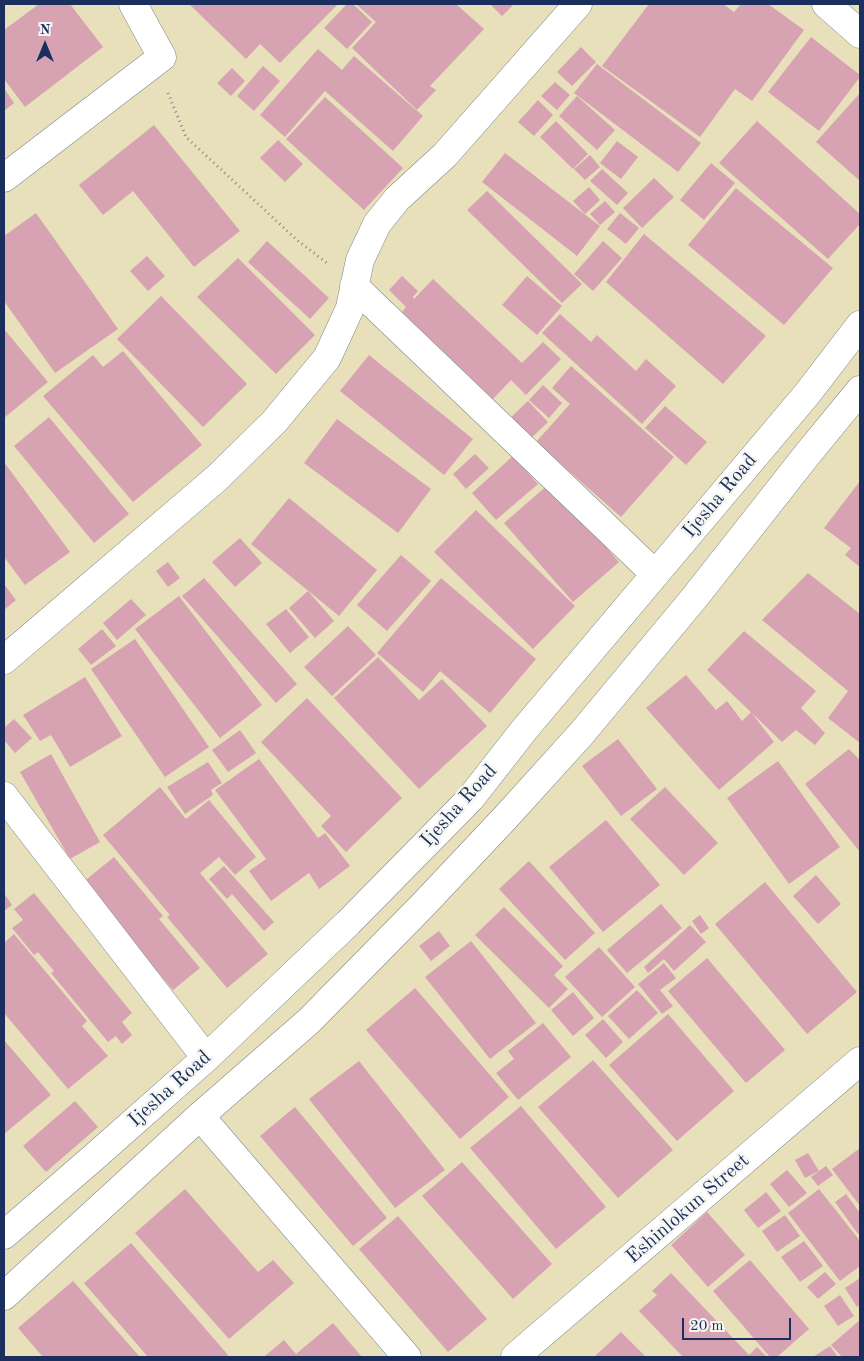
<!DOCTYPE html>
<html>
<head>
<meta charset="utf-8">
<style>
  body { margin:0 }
  #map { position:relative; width:864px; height:1361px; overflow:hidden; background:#e7e0ba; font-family:"Old Standard TT",serif }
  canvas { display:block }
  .frame { position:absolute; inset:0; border:5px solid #1b2f5e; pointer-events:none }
  .north { position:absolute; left:20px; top:20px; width:50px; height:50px; -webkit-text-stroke:4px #f6f6f2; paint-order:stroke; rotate:0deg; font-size:14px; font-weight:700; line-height:20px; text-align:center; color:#1b2f5e }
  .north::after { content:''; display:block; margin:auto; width:18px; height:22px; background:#1b2f5e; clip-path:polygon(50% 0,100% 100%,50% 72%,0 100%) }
  .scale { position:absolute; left:682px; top:1318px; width:109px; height:22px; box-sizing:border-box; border:2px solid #1b2f5e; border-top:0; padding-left:6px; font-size:15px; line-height:18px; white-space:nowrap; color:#1b2f5e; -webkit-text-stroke:4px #f6f6f2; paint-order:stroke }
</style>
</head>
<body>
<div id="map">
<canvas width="864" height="1361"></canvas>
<div class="frame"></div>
<div class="north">N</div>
<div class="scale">20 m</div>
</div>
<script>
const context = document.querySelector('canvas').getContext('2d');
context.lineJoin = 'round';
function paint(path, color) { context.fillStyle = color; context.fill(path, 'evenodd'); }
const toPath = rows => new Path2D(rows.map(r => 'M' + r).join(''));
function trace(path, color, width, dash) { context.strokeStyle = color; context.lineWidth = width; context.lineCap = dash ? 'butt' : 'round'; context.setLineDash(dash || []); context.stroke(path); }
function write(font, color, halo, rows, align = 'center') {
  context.font = font + ' "Old Standard TT",serif'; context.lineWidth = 5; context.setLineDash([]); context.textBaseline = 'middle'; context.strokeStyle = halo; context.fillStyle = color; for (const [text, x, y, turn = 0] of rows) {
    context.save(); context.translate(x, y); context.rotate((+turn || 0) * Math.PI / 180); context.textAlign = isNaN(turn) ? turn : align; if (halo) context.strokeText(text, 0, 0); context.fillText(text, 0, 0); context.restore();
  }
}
const building = toPath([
  [39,4,70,4,103,47,25,107,4,79,4,30],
  [189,4,338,4,280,63,260,44,246,59],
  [347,4,353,4,372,22,347,49,324,28],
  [356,4,456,4,484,29,430,86,436,90,417,110,352,48,376,22],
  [490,4,514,4,502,16],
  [649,4,723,4,734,12,741,4,768,4,804,30,752,101,735,89,700,137,602,66],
  [811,37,860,75,860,77,819,131,768,92],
  [581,47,596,62,572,86,557,72],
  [318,49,342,70,354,56,423,116,393,151,325,91,285,137,260,115],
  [597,64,701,143,678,172,574,93],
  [263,66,280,81,254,111,237,96],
  [232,68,245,81,231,96,217,83],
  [555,82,570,95,557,110,541,96],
  [4,88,14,103,4,111],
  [860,93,860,181,816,142],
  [577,96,615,130,597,150,559,116],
  [325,97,403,168,364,210,286,139],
  [538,100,553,115,534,136,518,122],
  [556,121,588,154,573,169,540,137],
  [757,121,860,214,860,224,828,259,719,163],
  [154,125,240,231,194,267,133,191,103,215,79,185],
  [278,140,303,164,285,182,260,158],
  [617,141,638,157,621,179,600,163],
  [505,153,600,226,577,256,482,182],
  [590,155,600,167,585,180,574,169],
  [711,163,735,183,704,220,680,200],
  [602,169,628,193,617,205,590,181],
  [654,178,674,197,642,228,623,208],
  [589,187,600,200,585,214,573,201],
  [736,188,833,268,784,325,688,245],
  [487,191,582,284,562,303,467,210],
  [605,201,615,212,600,225,590,214],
  [36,213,118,329,55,373,4,301,4,236],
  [620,213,639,228,626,244,607,229],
  [644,234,766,336,723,384,606,282],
  [267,241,329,298,310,319,248,262],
  [603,241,622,258,593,291,574,274],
  [147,256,165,276,148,291,130,271],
  [238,258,315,335,276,374,197,297],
  [402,276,418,291,413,297,414,299,433,279,522,363,543,342,561,359,526,395,511,380,493,399,402,312,406,307,389,290],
  [527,276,562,306,537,335,502,305],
  [161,296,247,384,203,427,117,339],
  [560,314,591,342,597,335,636,371,646,359,676,386,642,424,542,333],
  [4,329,48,382,4,418],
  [123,351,202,445,133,502,43,396,93,355,103,367],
  [369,355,473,439,444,475,340,391],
  [571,366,674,457,621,517,536,442,570,404,552,388],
  [543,385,562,403,549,418,529,400],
  [528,401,548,422,527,442,507,421],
  [665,406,707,442,686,465,645,428],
  [49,417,129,514,94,543,14,446],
  [337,419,431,489,398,533,304,463],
  [475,454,489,468,466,489,453,474],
  [513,456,538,484,496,520,472,493],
  [4,462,70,552,25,585,4,557],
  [860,481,860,567,845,555,851,548,824,528],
  [550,483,619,562,573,602,504,523],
  [289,498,377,570,339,616,251,544],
  [476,510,575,606,533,649,434,552],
  [240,538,262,563,235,587,212,562],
  [401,555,431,581,387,631,357,605],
  [168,562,180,578,168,587,156,571],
  [808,573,860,614,860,743,828,718,848,691,762,620],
  [204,578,297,684,276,703,182,596],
  [441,578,536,659,490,713,440,671,423,692,377,653],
  [4,584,16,600,4,610],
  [308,591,334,621,315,638,289,608],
  [179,596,262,705,220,738,135,629],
  [131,599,146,615,117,640,103,623],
  [286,609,309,637,290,653,266,624],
  [348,626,376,655,332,696,304,667],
  [102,629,116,646,91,665,78,649],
  [744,631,816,691,801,708,825,733,815,745,796,730,782,742,707,670],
  [135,639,209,747,165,777,91,669],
  [378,657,419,700,442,679,487,726,419,789,334,698],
  [686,675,716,710,727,701,742,721,751,712,774,742,719,790,646,708],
  [85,677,122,736,70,767,51,735,40,741,23,715],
  [307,698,402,798,346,852,321,826,331,816,261,742],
  [14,719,32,738,15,753,4,740,4,728],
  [240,730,256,753,228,772,212,750],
  [618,739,657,789,621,816,582,766],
  [849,749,860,760,860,852,805,784],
  [51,754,100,842,70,859,20,772],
  [259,759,318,838,325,833,350,866,319,889,309,873,271,901,249,871,266,859,215,790],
  [778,761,840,847,789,884,727,798],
  [208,762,222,783,211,790,213,795,185,814,167,787],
  [160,787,186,819,209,800,256,857,235,875,219,857,200,873,268,954,227,988,167,917,170,915,103,835],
  [665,787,718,843,684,875,630,819],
  [606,820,660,885,603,932,549,867],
  [114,857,163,916,159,919,200,968,173,990,82,883],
  [529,861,595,933,565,960,499,889],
  [224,866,274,922,264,931,232,894,227,899,209,879],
  [816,875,841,904,818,924,793,896],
  [765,882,857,992,807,1034,715,924],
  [4,893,12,905,4,911],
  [34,893,132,1013,122,1022,132,1035,122,1044,116,1036,108,1042,51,973,54,971,38,952,34,955,12,928,23,920,14,909],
  [661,904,682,928,627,973,607,950],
  [504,907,563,966,554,975,568,989,549,1008,475,935],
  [700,915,709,928,701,934,692,921],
  [690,925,706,942,674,971,664,959,648,973,644,967],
  [439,931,450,946,431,961,419,946],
  [14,934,87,1021,82,1026,108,1056,68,1089,4,1013,4,943],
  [471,941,536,1023,490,1059,425,977],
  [599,947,635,987,602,1017,565,977],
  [707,958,785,1050,746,1083,668,991],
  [664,963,676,978,660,990,673,1006,662,1014,638,984],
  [415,988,509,1097,460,1139,366,1030],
  [637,990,658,1013,629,1039,608,1016],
  [573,992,594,1018,573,1036,551,1010],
  [668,1014,734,1091,677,1141,609,1065],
  [603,1019,623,1042,606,1058,585,1035],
  [543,1023,571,1057,518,1100,496,1073,514,1059,508,1051],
  [4,1040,51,1095,4,1134],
  [593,1060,673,1150,618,1198,538,1107],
  [359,1061,445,1170,395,1208,309,1099],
  [75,1101,98,1127,46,1172,23,1146],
  [521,1106,606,1207,556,1249,470,1148],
  [295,1107,387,1218,353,1246,260,1136],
  [860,1148,860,1206,832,1169],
  [808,1153,819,1171,805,1178,795,1160],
  [462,1162,552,1264,513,1299,422,1196],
  [826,1166,833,1175,818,1186,811,1177],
  [787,1170,807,1193,789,1207,770,1184],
  [185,1189,258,1272,273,1260,294,1283,229,1339,135,1233],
  [819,1189,860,1241,860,1266,840,1281,788,1213],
  [766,1192,781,1211,758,1228,744,1210],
  [846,1194,860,1213,860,1232,858,1234,835,1202],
  [707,1212,745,1255,708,1287,671,1245],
  [785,1215,800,1236,777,1252,762,1231],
  [398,1216,487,1319,448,1352,359,1249],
  [804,1241,823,1266,800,1282,781,1257],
  [131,1243,228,1355,225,1357,148,1357,84,1283],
  [750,1260,809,1329,777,1357,770,1357,713,1291],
  [825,1272,836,1284,818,1299,807,1287],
  [671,1273,749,1355,757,1347,767,1357,683,1357,639,1311,657,1295,652,1291],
  [860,1278,860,1305,857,1307,845,1288],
  [73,1281,140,1357,43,1357,18,1328],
  [840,1295,854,1316,838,1326,824,1306],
  [860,1320,860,1357,842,1357,831,1345],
  [333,1323,362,1357,266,1357,265,1356,284,1340,296,1354],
  [621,1332,646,1357,594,1357],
  [830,1346,838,1357,813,1357]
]);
const path = toPath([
  [168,93,186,137,297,240,327,263]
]);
const street = toPath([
  [826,4,860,34],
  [4,178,162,57,133,4],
  [354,286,655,574],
  [4,660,217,478,274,422,327,358,350,308,360,260,377,224,397,199,445,155,578,4],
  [200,1116,407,1357],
  [515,1357,860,1061]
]);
const secondary = toPath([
  [4,796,206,1058],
  [4,1235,93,1158,206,1058,348,923,470,799,524,730,807,394,860,325],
  [4,1296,200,1116,309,1021,423,905,505,818,582,733,695,597,806,456,860,390]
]);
const streetNames = [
  ["Ijesha Road",720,496,-50],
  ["Ijesha Road",459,806,-48],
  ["Ijesha Road",170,1089,-42],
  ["Eshinlokun Street",688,1209,-41]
];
paint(building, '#d7a3b2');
trace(street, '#81888c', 29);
trace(secondary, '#81888c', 29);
trace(path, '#81888c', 3, [1, 4]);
trace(street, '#fff', 28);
trace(secondary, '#fff', 28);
write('20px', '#1b2f5e', '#f6f6f2', streetNames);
</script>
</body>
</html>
